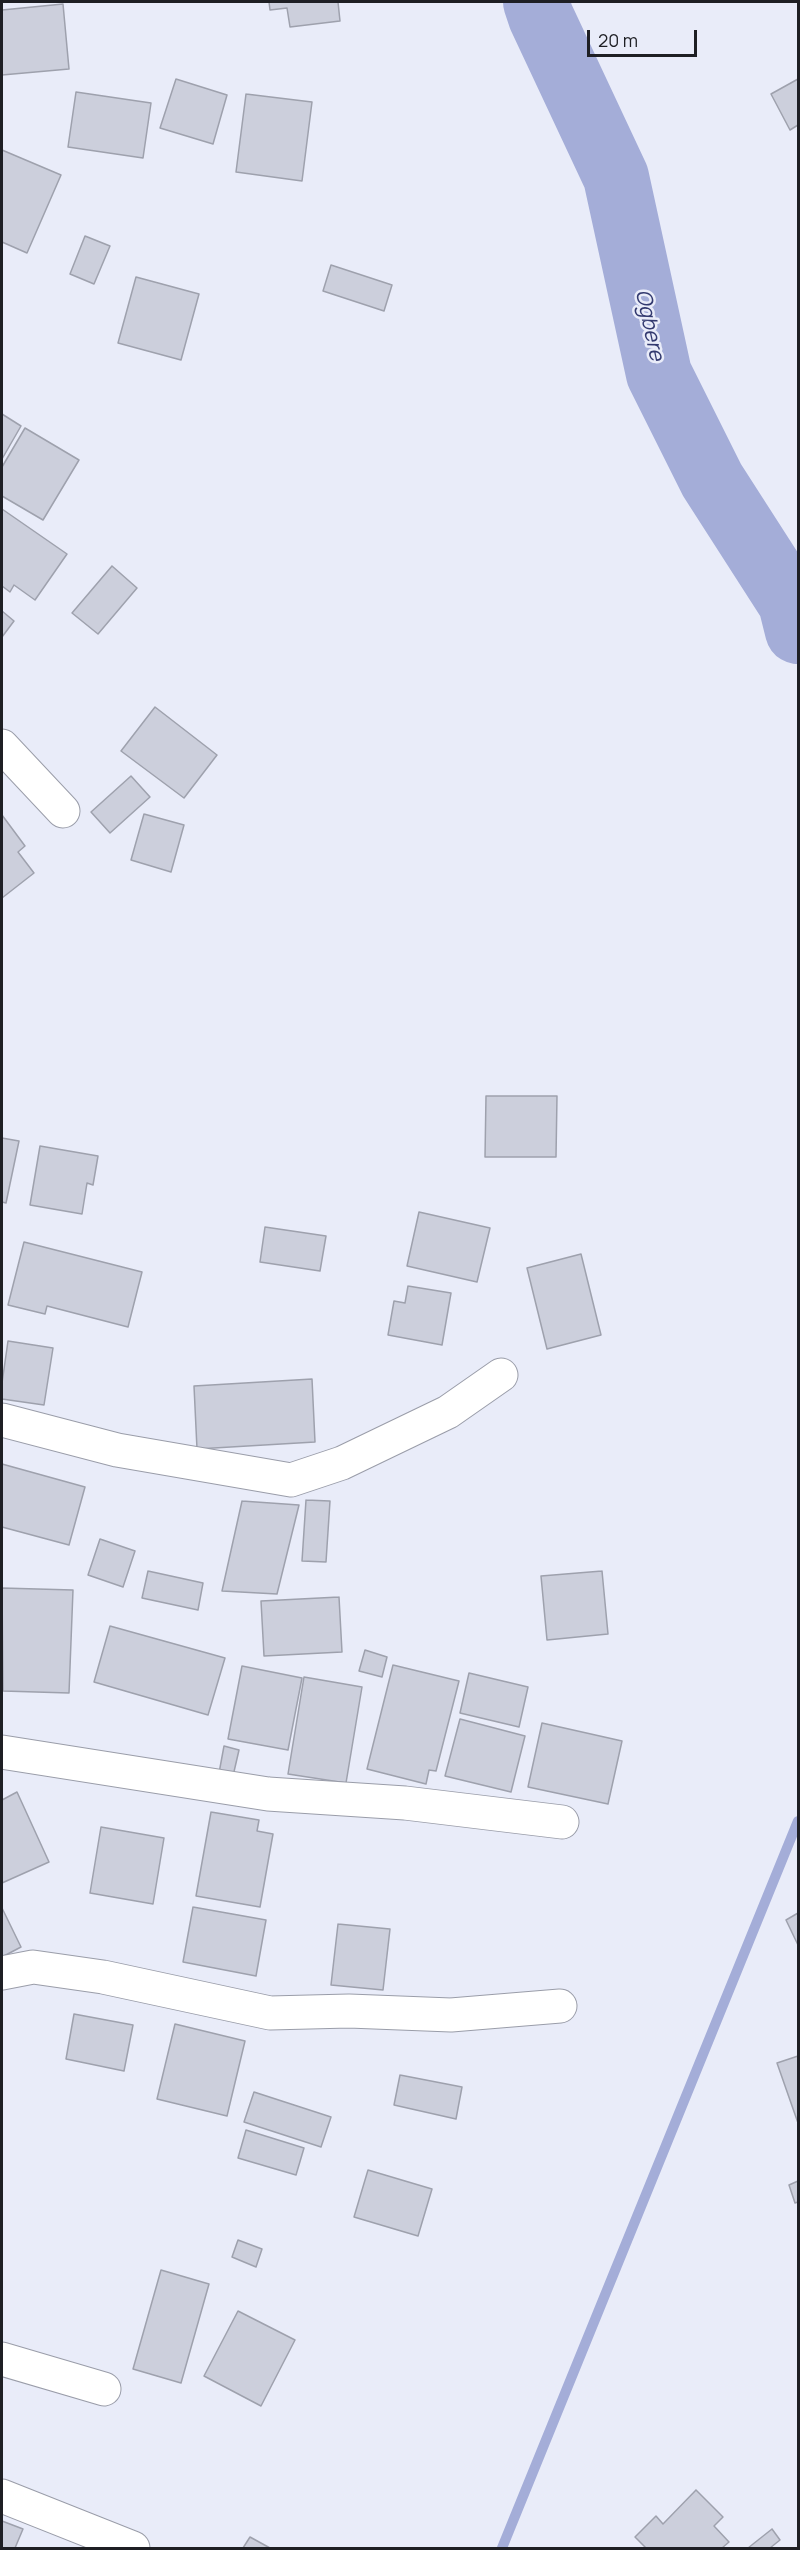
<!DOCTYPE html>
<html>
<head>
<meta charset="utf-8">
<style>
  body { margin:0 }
  #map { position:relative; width:800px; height:2550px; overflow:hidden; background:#e9ecf9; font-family:Manrope,sans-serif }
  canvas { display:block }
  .frame { position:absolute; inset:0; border:3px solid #1e1f24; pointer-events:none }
  .scale { position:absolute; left:587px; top:30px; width:110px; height:27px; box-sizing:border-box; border:3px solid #1e1f24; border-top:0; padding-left:8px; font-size:18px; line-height:21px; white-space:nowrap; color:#1e1f24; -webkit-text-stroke:4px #e9ecf9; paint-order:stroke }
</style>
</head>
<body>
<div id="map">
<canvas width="800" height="2550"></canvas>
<div class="frame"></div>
<div class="scale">20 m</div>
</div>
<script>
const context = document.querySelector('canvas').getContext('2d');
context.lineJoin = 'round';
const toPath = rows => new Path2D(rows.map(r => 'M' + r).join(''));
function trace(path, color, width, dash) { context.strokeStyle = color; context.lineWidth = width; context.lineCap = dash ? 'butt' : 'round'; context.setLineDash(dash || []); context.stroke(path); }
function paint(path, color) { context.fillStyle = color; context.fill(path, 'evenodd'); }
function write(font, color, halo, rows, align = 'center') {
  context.font = font + ' Manrope,sans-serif'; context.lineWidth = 5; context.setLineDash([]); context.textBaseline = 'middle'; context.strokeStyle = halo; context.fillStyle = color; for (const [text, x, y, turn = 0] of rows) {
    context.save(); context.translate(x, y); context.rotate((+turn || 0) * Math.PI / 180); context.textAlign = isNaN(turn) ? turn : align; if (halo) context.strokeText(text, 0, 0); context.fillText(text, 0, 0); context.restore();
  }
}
const stream = toPath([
  [502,2548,798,1821]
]);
const river = toPath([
  [536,2,541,17,616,177,659,374,712,480,791,603,798,631]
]);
const building = toPath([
  [269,2,338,2,340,21,290,27,287,8,270,10,269,2],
  [63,4,69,69,2,75,2,10,63,4],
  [176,79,227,95,213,144,160,128,176,79],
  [798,79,798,125,790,130,771,94,798,79],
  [76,92,151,103,143,158,68,147,76,92],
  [246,94,312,102,302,181,236,172,246,94],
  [2,150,61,175,27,253,2,242,2,150],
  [85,236,110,246,94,284,70,274,85,236],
  [331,265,392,285,384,311,323,291,331,265],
  [136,277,199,294,181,360,118,343,136,277],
  [2,414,21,426,2,459,2,414],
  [25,428,79,460,43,520,2,496,2,467,25,428],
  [2,509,67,554,35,600,14,585,10,592,2,586,2,509],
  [112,566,137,588,98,634,72,613,112,566],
  [2,611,14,621,2,637,2,611],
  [155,707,217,755,184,798,121,751,155,707],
  [131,776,150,797,110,833,91,812,131,776],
  [144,814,184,825,171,872,131,860,144,814],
  [2,815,25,846,18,852,34,873,2,898,2,815],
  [486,1096,557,1096,556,1157,485,1157,486,1096],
  [2,1138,19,1141,6,1203,2,1202,2,1138],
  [40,1146,98,1156,93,1185,87,1183,82,1214,30,1205,40,1146],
  [419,1212,490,1228,477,1282,407,1266,419,1212],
  [265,1227,326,1236,320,1271,260,1262,265,1227],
  [24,1242,142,1272,128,1327,47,1306,45,1314,8,1305,24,1242],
  [581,1254,601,1335,547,1349,527,1268,581,1254],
  [408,1286,451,1293,442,1345,388,1335,394,1301,405,1303,408,1286],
  [8,1341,53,1348,44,1405,2,1399,2,1383,8,1341],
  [312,1379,315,1442,197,1449,194,1386,312,1379],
  [2,1464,85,1487,69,1545,2,1527,2,1464],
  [306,1500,330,1501,326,1562,302,1561,306,1500],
  [242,1501,299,1505,277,1594,222,1591,242,1501],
  [100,1539,135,1551,123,1587,88,1575,100,1539],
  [148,1571,203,1583,198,1610,142,1598,148,1571],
  [602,1571,608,1634,547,1640,541,1576,602,1571],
  [2,1588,73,1590,69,1693,3,1691,2,1588],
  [339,1597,342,1652,264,1656,261,1601,339,1597],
  [110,1626,225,1658,208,1715,94,1682,110,1626],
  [365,1650,387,1657,382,1677,359,1671,365,1650],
  [393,1665,459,1681,436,1771,429,1770,426,1784,367,1769,393,1665],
  [242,1666,302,1678,288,1750,228,1739,242,1666],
  [469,1673,528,1687,519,1727,460,1713,469,1673],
  [304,1677,362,1687,346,1783,288,1774,304,1677],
  [460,1719,525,1736,511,1792,445,1776,460,1719],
  [542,1723,622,1741,608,1804,528,1787,542,1723],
  [224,1746,239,1750,233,1776,219,1773,224,1746],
  [17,1792,49,1862,2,1883,2,1800,17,1792],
  [211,1812,259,1820,257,1831,273,1834,260,1907,196,1896,211,1812],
  [101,1827,164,1838,153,1904,90,1893,101,1827],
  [193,1907,266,1920,256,1976,183,1962,193,1907],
  [2,1908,21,1947,2,1957,2,1908],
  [798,1913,798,1945,786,1920,798,1913],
  [338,1924,390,1929,383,1990,331,1985,338,1924],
  [74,2014,133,2025,124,2071,66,2059,74,2014],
  [175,2024,245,2041,227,2116,157,2099,175,2024],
  [798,2056,798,2123,777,2063,798,2056],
  [400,2075,462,2087,456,2119,394,2105,400,2075],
  [254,2092,331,2117,321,2147,244,2122,254,2092],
  [246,2130,304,2148,296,2175,238,2158,246,2130],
  [368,2170,432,2189,418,2236,354,2217,368,2170],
  [798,2181,798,2202,795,2203,789,2185,798,2181],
  [238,2240,262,2249,256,2267,232,2257,238,2240],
  [161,2270,209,2284,181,2383,133,2369,161,2270],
  [238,2311,295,2340,261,2406,204,2376,238,2311],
  [696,2490,723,2517,714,2526,729,2542,722,2548,646,2548,635,2537,656,2516,663,2524,696,2490],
  [2,2521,23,2529,15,2548,2,2548,2,2521],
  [772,2529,780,2540,770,2548,748,2548,772,2529],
  [250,2537,270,2548,243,2548,250,2537]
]);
const minor = toPath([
  [2,746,63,811],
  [2,1420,117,1450,291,1480,342,1463,448,1412,501,1375],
  [2,1752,268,1794,405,1803,562,1822],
  [2,1973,33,1967,103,1977,270,2013,349,2011,451,2015,560,2006],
  [2,2359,104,2389],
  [2,2496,133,2548]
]);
const waterNames = [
  ["Ogbere",649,325,78]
];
trace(stream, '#a4add8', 10);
trace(river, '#a4add8', 66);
paint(building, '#cccfdc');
trace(building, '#9ea1ad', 1.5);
trace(minor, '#9a9da9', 35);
trace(minor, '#fff', 33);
write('italic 21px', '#32396f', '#e9ecf9', waterNames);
</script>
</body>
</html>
